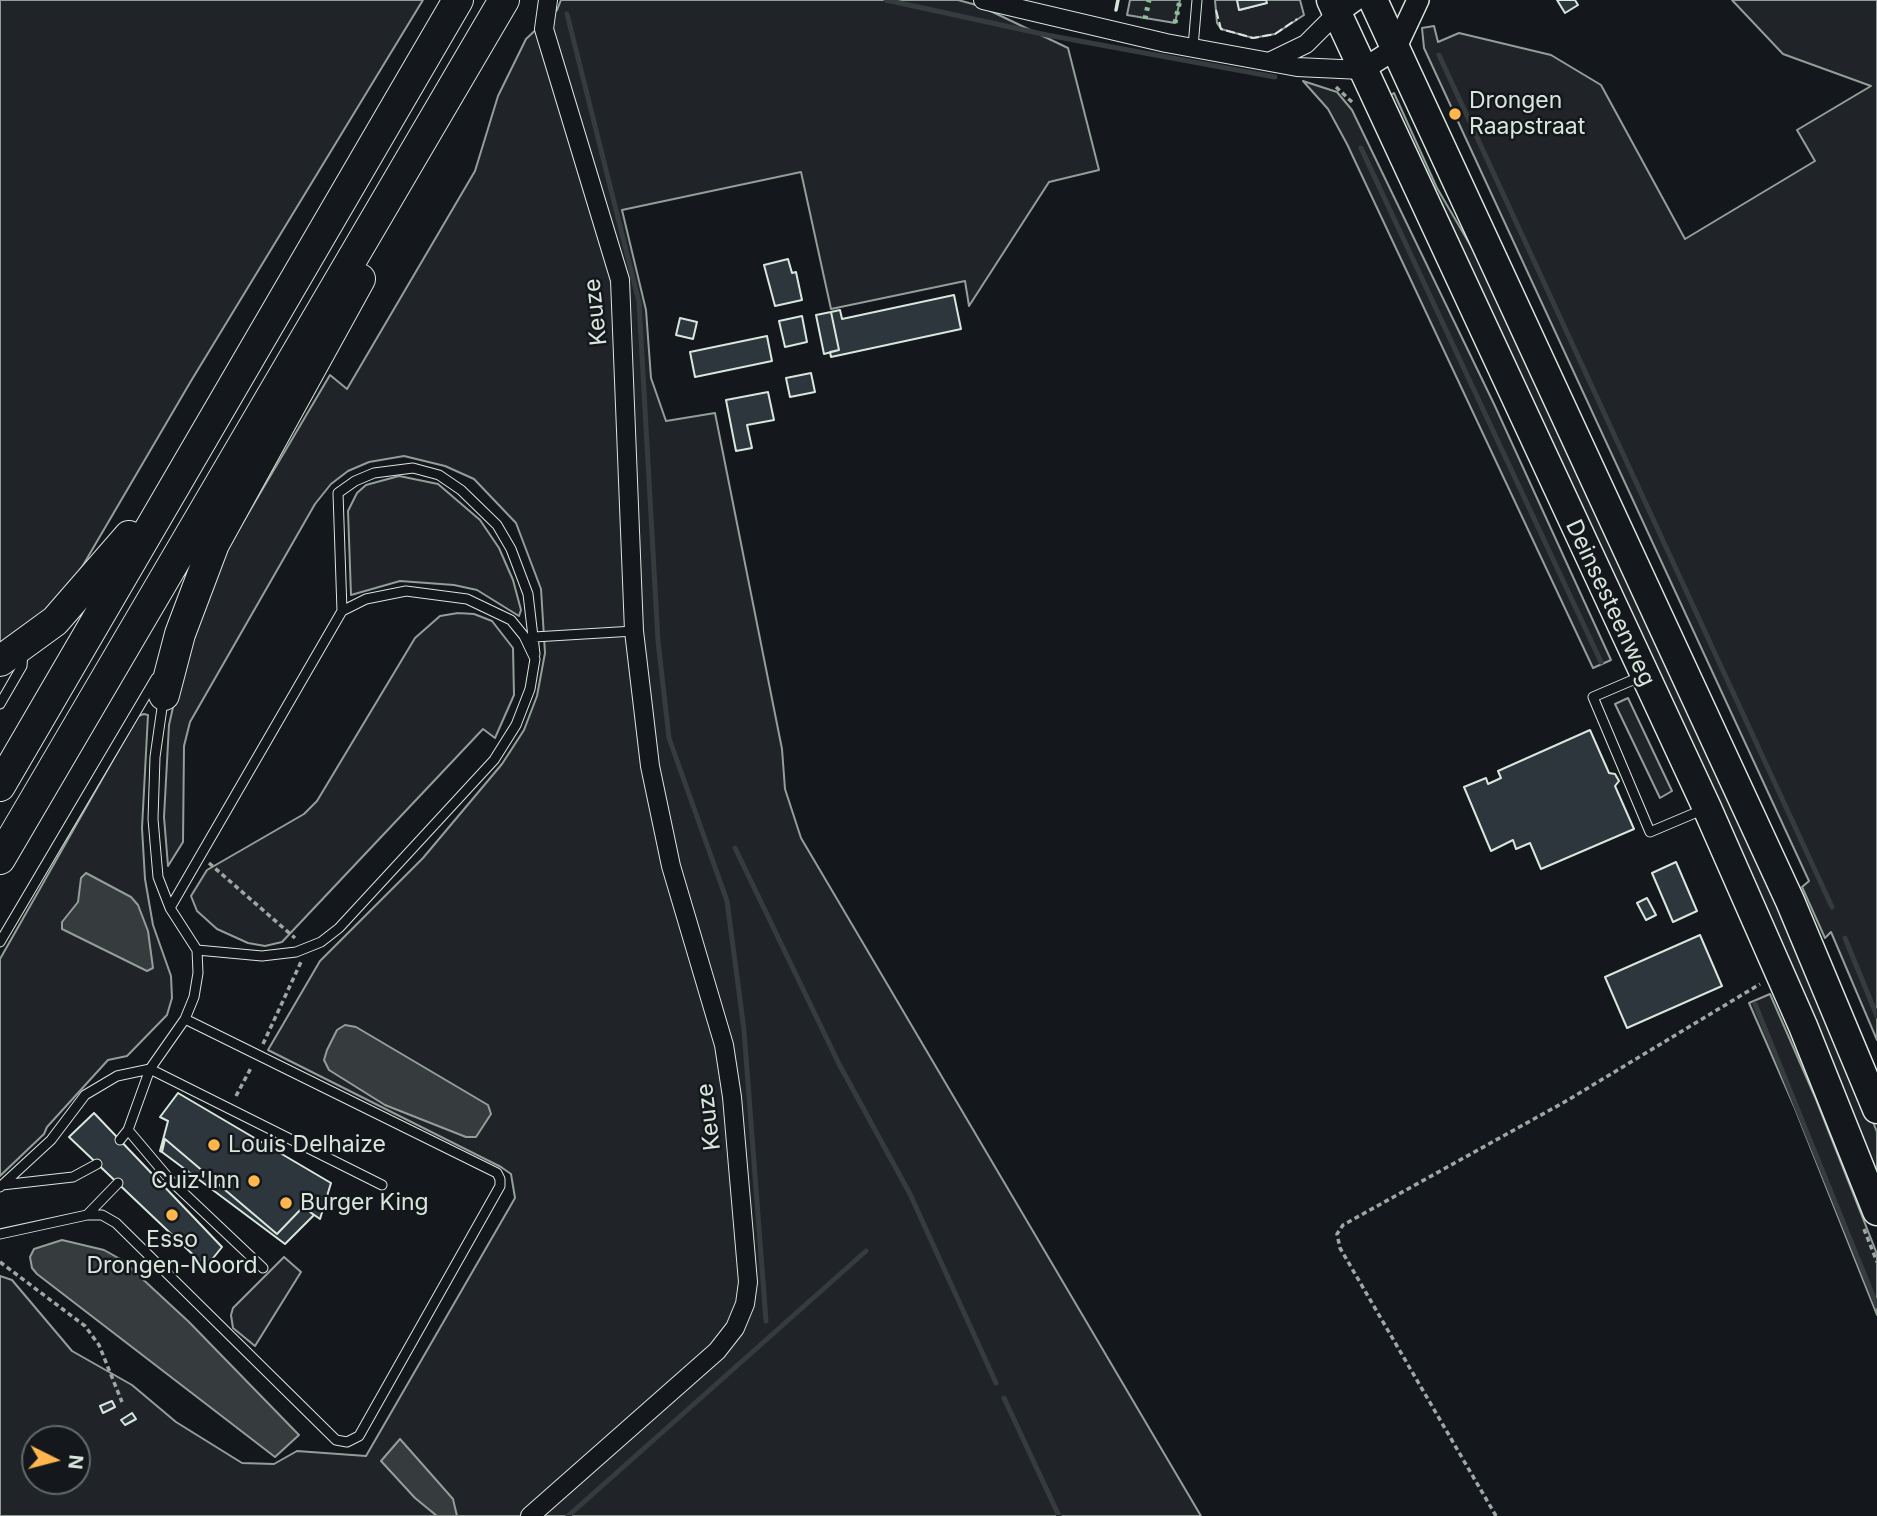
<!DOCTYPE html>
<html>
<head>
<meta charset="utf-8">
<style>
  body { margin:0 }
  #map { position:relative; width:1877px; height:1516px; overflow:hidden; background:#14181c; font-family:Inter,sans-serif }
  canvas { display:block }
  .north { position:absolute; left:21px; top:1425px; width:70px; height:70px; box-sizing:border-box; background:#14181c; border:2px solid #626a69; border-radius:50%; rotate:96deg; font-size:19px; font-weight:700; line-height:28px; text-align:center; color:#d8e6dc }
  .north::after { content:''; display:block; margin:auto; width:24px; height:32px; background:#ffb74d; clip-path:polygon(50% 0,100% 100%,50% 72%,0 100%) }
</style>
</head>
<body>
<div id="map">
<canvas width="1877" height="1516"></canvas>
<div class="north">N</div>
</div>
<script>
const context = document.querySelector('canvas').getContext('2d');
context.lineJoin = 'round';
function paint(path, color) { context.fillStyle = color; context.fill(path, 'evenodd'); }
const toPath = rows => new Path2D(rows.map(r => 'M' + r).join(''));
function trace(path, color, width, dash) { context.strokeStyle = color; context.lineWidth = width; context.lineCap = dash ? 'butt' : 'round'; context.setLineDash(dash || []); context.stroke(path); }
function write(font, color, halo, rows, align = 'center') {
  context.font = font + ' Inter,sans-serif'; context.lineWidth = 5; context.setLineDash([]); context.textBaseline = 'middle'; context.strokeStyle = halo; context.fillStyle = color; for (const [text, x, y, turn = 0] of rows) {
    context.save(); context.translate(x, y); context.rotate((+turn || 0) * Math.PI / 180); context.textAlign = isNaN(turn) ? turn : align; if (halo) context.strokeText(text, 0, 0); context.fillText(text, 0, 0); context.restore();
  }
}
const green = toPath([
  [0,0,423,0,191,381,82,567,41,624,0,650,0,0],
  [561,0,958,0,980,6,1068,48,1099,170,1049,182,969,306,965,281,831,309,801,172,622,210,646,310,651,378,666,421,715,413,782,749,785,789,801,838,1201,1516,0,1516,0,1276,12,1280,72,1351,132,1385,176,1422,242,1463,274,1464,297,1451,366,1456,515,1198,511,1174,501,1167,268,1050,320,961,423,858,502,764,524,730,537,696,545,653,541,589,516,523,474,479,445,466,404,456,369,462,348,471,331,484,315,504,190,722,184,746,183,842,168,866,164,817,169,725,181,672,223,556,330,375,347,389,475,171,498,96,526,39,557,10,561,0],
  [35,1439,77,1439,77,1481,35,1481,35,1439],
  [1130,0,1180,0,1175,23,1127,15,1130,0],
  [1215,0,1237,0,1240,10,1266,3,1266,0,1300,0,1304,15,1275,34,1253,38,1221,29,1217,23,1215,0],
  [1732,0,1877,0,1877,1040,1831,932,1825,938,1802,887,1809,881,1424,48,1422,28,1434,26,1438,42,1459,33,1551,55,1601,85,1685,239,1815,161,1797,130,1871,86,1783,54,1732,0],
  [1303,81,1337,92,1352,110,1494,404,1611,660,1593,668,1347,144,1328,109,1303,81],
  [1394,93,1437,188,1493,284,1848,1060,1877,1132,1877,1177,1389,96,1394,93],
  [399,476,438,484,480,520,499,548,513,580,521,610,519,616,477,590,454,585,400,581,351,595,348,511,357,493,366,485,399,476],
  [458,613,474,614,492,621,513,648,514,695,495,738,483,729,282,942,265,946,248,943,217,929,197,911,191,896,207,870,304,814,317,801,415,638,440,616,458,613],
  [1628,698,1672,791,1660,798,1615,704,1628,698],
  [144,714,148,715,142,828,145,879,153,925,171,976,172,998,167,1015,127,1056,108,1060,47,1127,44,1134,0,1176,0,959,138,716,144,714],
  [1770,994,1815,1097,1877,1254,1877,1315,1794,1106,1749,1003,1770,994],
  [284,1257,301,1272,255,1346,233,1328,231,1315,233,1308,284,1257]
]);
const water = toPath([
  [86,873,131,897,138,905,148,931,153,968,147,971,62,929,62,922,78,902,81,878,86,873],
  [345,1025,356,1027,488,1105,491,1114,476,1137,466,1137,385,1105,329,1070,324,1060,327,1050,337,1030,345,1025],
  [62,1240,104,1250,122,1260,189,1322,299,1435,275,1457,37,1274,32,1268,30,1257,34,1249,62,1240],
  [400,1439,453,1499,457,1516,437,1516,415,1498,381,1461,400,1439]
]);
const stream = toPath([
  [886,0,1047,35,1275,77],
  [567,14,639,302,658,641,669,738,727,901,744,1030,766,1321],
  [1439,55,1832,907],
  [1361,148,1601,662],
  [735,848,839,1064,910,1194,996,1383],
  [1845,938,1877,1016],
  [1755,1004,1877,1306],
  [1004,1398,1059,1516],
  [568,1516,866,1251]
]);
const building = toPath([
  [1237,0,1266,0,1267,3,1239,10,1237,0],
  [1557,0,1575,0,1578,5,1565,13,1557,0],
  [788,259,792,273,796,272,802,300,775,306,764,265,788,259],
  [954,295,961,329,831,357,830,352,839,350,831,312,840,310,842,319,954,295],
  [831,312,839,350,824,354,816,315,831,312],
  [802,316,807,342,785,347,779,321,802,316],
  [680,318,697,322,693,339,676,335,680,318],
  [767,336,772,361,695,377,690,352,767,336],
  [811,373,815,392,790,397,786,378,811,373],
  [768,392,774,420,747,425,752,448,736,451,726,400,768,392],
  [1590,730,1609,773,1615,774,1619,781,1615,786,1634,829,1541,869,1530,843,1516,849,1513,840,1491,851,1464,787,1486,778,1488,784,1501,778,1498,771,1590,730],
  [1676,862,1697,911,1673,922,1652,873,1676,862],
  [1647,898,1656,915,1646,920,1637,903,1647,898],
  [1700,935,1722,986,1627,1028,1605,977,1700,935],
  [178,1093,331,1183,320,1219,303,1207,277,1234,165,1139,162,1152,160,1151,168,1121,160,1117,178,1093],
  [94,1113,222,1247,206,1267,69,1137,94,1113],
  [165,1139,277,1234,303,1207,314,1215,285,1244,162,1152,165,1139],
  [112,1401,115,1407,103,1413,100,1406,112,1401],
  [132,1413,136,1419,125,1425,121,1420,132,1413]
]);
const path = toPath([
  [1336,87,1353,103],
  [209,863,295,938],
  [263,1044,301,962],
  [236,1096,252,1066],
  [1864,1229,1877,1262],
  [0,1262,85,1326,99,1345,122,1402],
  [1496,1516,1340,1248,1337,1234,1343,1225,1568,1100,1760,984]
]);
const service = toPath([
  [1193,47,1197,0],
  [342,611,338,493,355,481,374,473,413,468,439,475,461,490,497,525,511,549,528,594,535,654],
  [534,637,634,631],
  [1642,676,1593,697,1650,832,1702,810],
  [0,704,22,666,23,653],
  [170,908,342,611,366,599,406,591,467,599,511,620,524,636,535,659,530,689,516,725,494,760,339,928,321,942,296,952,262,956,197,950],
  [0,942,156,678],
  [128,1130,171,1181,263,1268],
  [120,1140,128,1130,150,1069,185,1019,194,997,198,973,197,950,170,908,158,877,153,819,155,757,163,701],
  [2,1185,73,1177,97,1164],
  [0,1187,51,1140,85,1095,117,1076,150,1069,382,1185],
  [87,1215,118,1183],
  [0,1234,87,1215,102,1215,116,1223,336,1440,347,1442,359,1436,500,1186,500,1179,497,1173,185,1019]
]);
const minor = toPath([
  [983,0,1166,43,1297,67,1362,70],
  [1271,61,1306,44,1337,13],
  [530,1516,717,1351,735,1328,745,1304,748,1282,732,1097,724,1045,671,866,650,766,634,631,620,280,544,29,548,0]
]);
const tertiary = toPath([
  [1337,13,1355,0],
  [1362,70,1395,49,1418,0]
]);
const trunk = toPath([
  [1331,0,1707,808,1803,1026,1877,1211],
  [1373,0,1790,901,1877,1109]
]);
const motorway = toPath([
  [0,661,55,621,129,536],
  [164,695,180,634,214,544,360,279],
  [0,786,458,0],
  [0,859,504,0]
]);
const hedge = toPath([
  [1145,19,1149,0],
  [1175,23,1180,0]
]);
const fence = toPath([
  [1216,10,1221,29,1253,38,1275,34,1297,19]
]);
const wall = toPath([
  [1116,10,1118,0]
]);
const markers = [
  [1455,114,7,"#ffb74d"],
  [214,1145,7,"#ffb74d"],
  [254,1181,7,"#ffb74d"],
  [286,1203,7,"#ffb74d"],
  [172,1215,7,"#ffb74d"]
];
const poiNames = [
  ["Drongen",1469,101],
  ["Raapstraat",1469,127],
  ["Louis Delhaize",228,1145],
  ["Cuiz'Inn",240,1181,"right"],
  ["Burger King",300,1203],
  ["Esso",172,1240,"center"],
  ["Drongen-Noord",172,1266,"center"]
];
const streetNames = [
  ["Keuze",596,312,-96],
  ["Deinsesteenweg",1610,603,65],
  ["Keuze",709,1117,-97]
];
paint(green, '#202428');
trace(green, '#939e99', 2);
paint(water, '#363b3e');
trace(water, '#939e99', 2);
trace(stream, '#363b3e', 5);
paint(building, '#2c363c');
trace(building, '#d8e6dc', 2);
trace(service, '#d8e6dc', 11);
trace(minor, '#d8e6dc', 20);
trace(tertiary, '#d8e6dc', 24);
trace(trunk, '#d8e6dc', 31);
trace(motorway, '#d8e6dc', 32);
trace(path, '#9da8a2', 3.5, [5, 3.5]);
trace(service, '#14181c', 9);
trace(minor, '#14181c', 18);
trace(tertiary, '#14181c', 21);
trace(trunk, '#14181c', 28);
trace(motorway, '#14181c', 30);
trace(hedge, '#8ac095', 5, [3.5, 5]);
trace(fence, '#d8e6dc', 2, [9, 3.5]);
trace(wall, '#d8e6dc', 3.5);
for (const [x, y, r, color] of markers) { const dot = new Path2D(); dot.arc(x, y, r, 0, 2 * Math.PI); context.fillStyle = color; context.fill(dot); trace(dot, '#14181c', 2.5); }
write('23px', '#d8e6dc', '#14181c', poiNames, 'left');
write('23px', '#d8e6dc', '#14181c', streetNames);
</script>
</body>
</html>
